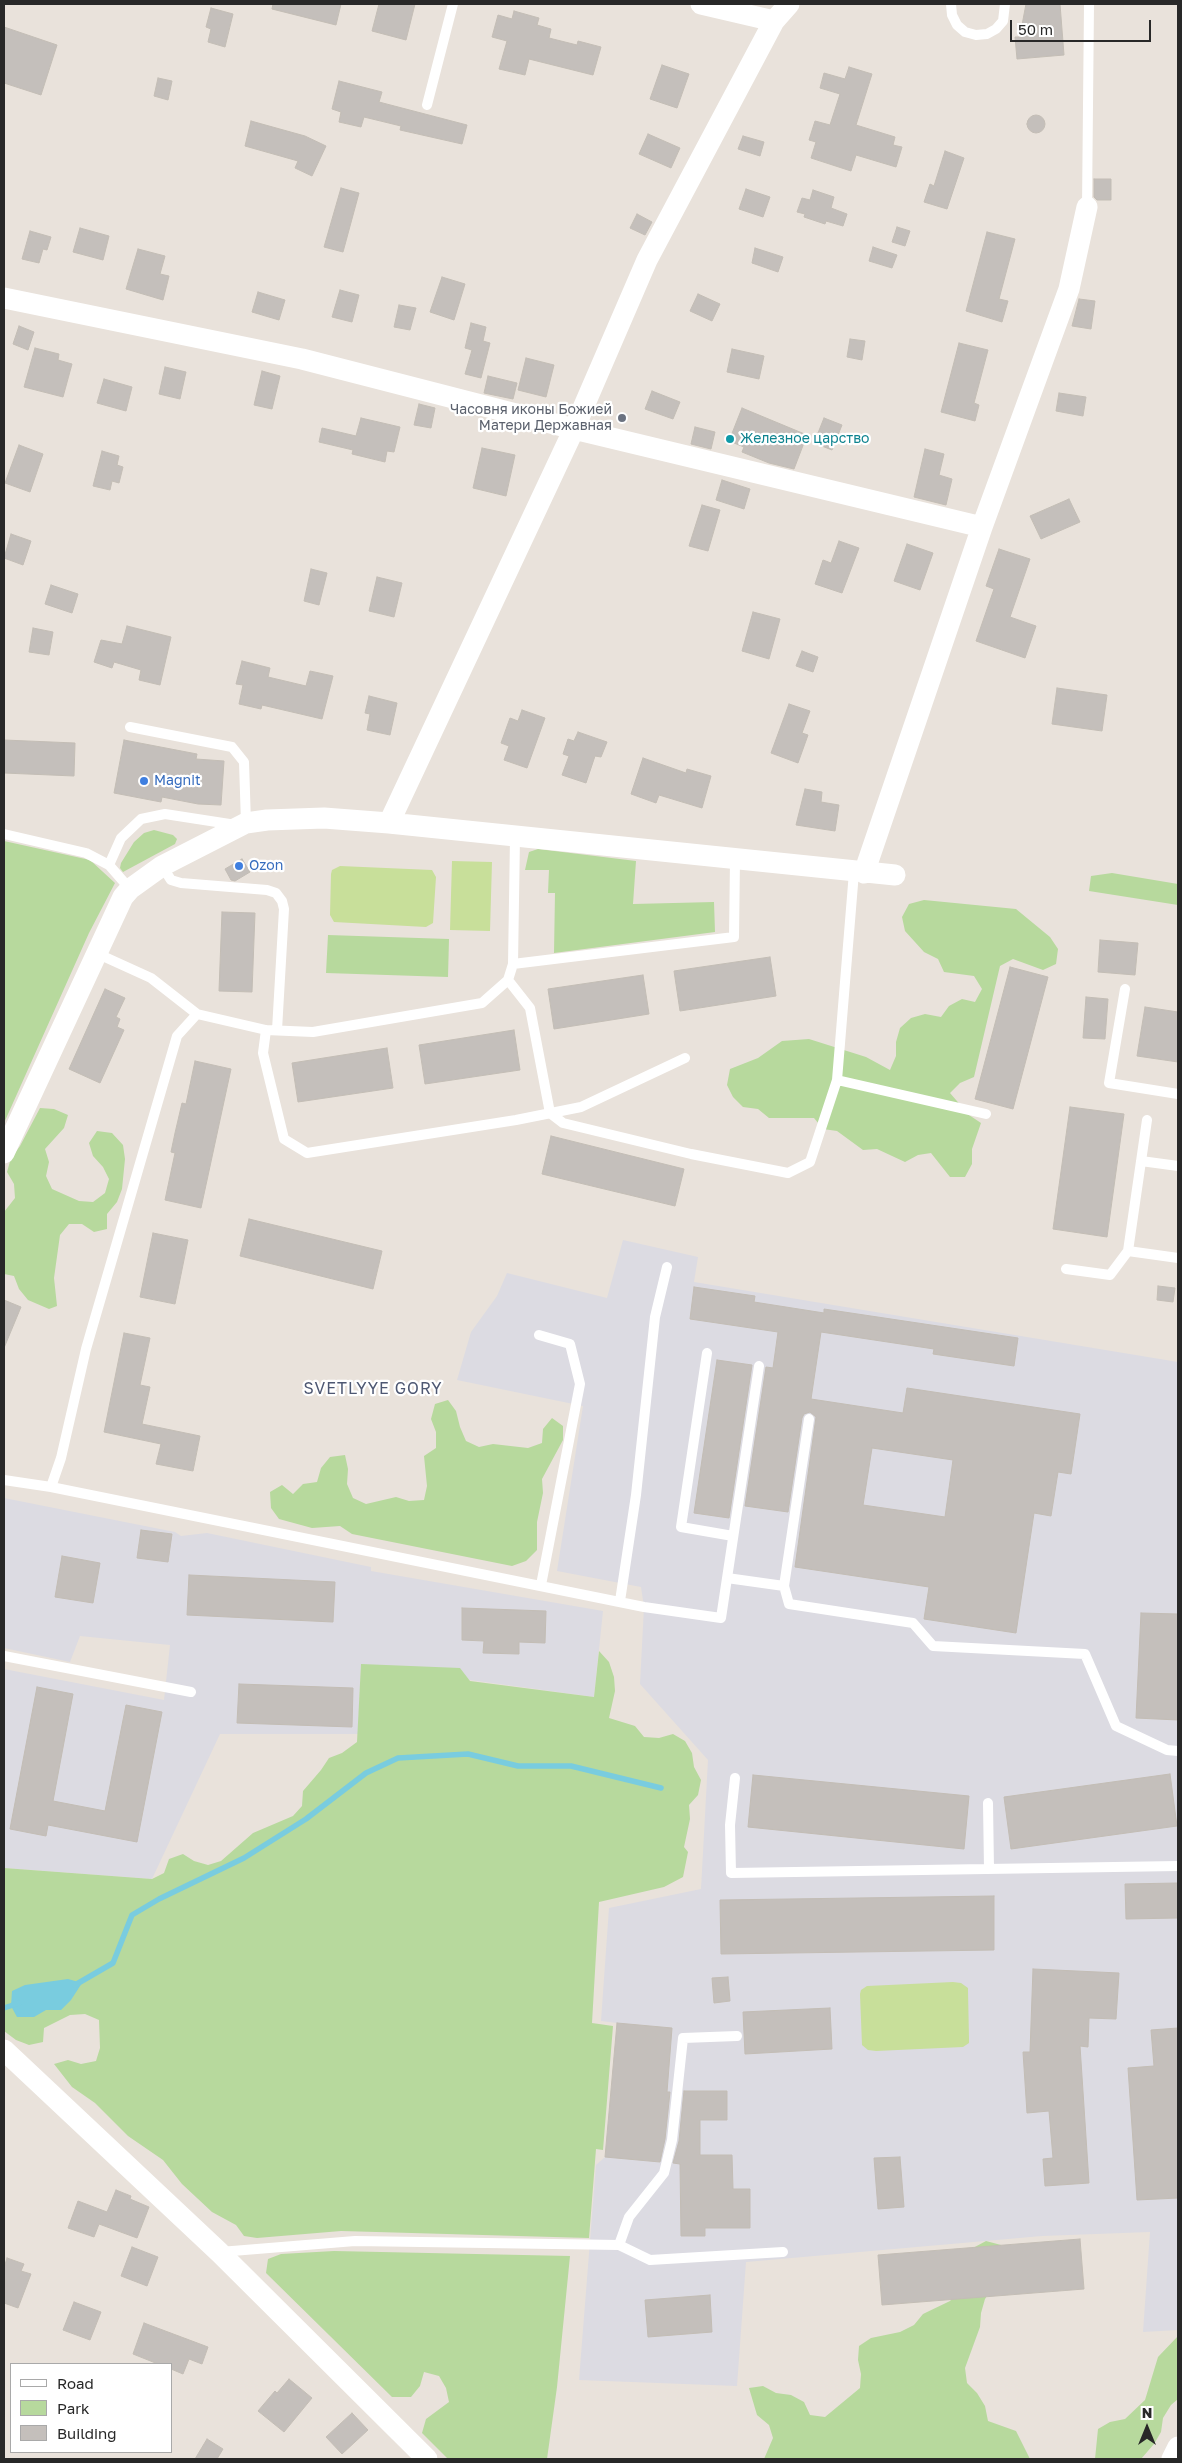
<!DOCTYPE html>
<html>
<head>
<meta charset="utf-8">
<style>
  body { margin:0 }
  #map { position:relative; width:1182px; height:2463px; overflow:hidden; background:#e9e2db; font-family:"Golos Text",sans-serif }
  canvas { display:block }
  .frame { position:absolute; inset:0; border:5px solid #282828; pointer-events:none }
  .legend { position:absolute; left:10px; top:2363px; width:162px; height:90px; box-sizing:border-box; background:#fff; border:1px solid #a9a9a9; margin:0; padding:6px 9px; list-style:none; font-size:15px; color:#282828 }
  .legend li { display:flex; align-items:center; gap:10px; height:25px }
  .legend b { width:25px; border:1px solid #a9a9a9 }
  .north { position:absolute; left:1122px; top:2403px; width:50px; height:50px; -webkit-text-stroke:4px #fff; paint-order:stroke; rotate:0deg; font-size:14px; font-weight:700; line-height:20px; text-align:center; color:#282828 }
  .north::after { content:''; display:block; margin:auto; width:18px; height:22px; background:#282828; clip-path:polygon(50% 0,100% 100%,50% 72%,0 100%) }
  .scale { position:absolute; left:1010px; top:20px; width:141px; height:22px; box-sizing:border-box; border:2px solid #282828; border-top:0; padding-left:6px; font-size:15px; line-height:18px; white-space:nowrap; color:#282828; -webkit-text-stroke:4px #fff; paint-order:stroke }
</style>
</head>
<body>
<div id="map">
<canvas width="1182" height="2463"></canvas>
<div class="frame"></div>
<ul class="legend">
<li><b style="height:6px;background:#fff"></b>Road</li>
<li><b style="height:14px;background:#b7d99d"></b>Park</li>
<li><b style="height:14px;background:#c4bfbb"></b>Building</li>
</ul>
<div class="north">N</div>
<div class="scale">50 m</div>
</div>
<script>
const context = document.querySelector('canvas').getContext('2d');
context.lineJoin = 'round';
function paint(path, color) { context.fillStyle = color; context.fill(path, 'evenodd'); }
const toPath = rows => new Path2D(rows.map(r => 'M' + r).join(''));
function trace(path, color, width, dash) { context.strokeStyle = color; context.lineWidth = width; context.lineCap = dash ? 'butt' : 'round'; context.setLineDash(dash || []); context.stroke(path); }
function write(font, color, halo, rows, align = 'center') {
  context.font = font + ' "Golos Text",sans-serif'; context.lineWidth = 4.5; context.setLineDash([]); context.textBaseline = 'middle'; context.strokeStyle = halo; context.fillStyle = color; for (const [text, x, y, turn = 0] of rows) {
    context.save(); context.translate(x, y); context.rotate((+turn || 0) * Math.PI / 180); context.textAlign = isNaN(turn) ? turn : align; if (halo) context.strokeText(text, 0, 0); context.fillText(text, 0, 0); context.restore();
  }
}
const industrial = toPath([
  [623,1240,698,1257,694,1282,1178,1362,1178,2330,1143,2332,1150,2232,1042,2236,746,2262,737,2386,579,2380,596,2165,605,2157,617,2023,601,2021,609,1908,701,1889,708,1760,640,1684,644,1607,641,1587,557,1571,583,1406,457,1380,471,1332,497,1296,507,1273,607,1298],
  [4,1498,175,1532,181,1536,207,1533,371,1567,371,1571,603,1611,594,1697,361,1665,358,1734,220,1734,152,1879,4,1868,4,1669,164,1700,170,1645,80,1636,70,1662,4,1648]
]);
const green = toPath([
  [154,830,173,835,177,839,175,844,123,872,120,868,121,863,134,842,144,833],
  [4,841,90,860,115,883,89,933,4,1123],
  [538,849,636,861,633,904,714,902,715,932,554,953,555,893,548,893,549,870,525,870,529,852],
  [1112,873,1178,884,1178,905,1089,891,1091,876],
  [924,900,1016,909,1050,937,1058,949,1056,964,1043,970,1013,959,1000,966,974,1077,960,1083,950,1093,969,1115,981,1123,972,1149,972,1164,965,1177,950,1177,931,1153,918,1155,905,1162,877,1149,863,1150,837,1131,823,1129,814,1118,769,1118,758,1109,743,1107,733,1097,727,1085,730,1069,758,1058,782,1041,809,1039,866,1057,890,1070,896,1056,896,1042,900,1028,911,1018,925,1014,941,1017,949,1006,962,999,975,1002,982,989,974,976,944,972,938,959,924,952,905,931,902,917,909,904],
  [328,935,449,939,448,977,326,973],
  [40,1108,54,1109,68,1115,64,1128,45,1149,49,1162,46,1176,52,1189,79,1201,93,1202,105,1193,109,1179,103,1167,93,1156,89,1143,97,1131,112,1133,123,1145,125,1159,122,1189,117,1202,107,1214,107,1229,94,1232,82,1224,69,1224,60,1235,54,1278,57,1306,49,1309,28,1300,19,1289,14,1276,4,1274,4,1212,15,1198,14,1184,7,1172,11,1158,20,1146],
  [448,1400,456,1411,460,1427,466,1441,479,1447,493,1444,528,1448,542,1443,543,1429,552,1418,563,1426,563,1440,542,1479,543,1493,537,1522,537,1550,526,1561,512,1566,352,1534,340,1526,312,1528,279,1519,271,1508,270,1492,282,1485,293,1494,303,1484,317,1482,321,1468,330,1457,345,1455,348,1469,347,1484,353,1498,366,1504,396,1497,409,1501,424,1500,427,1486,424,1456,436,1448,436,1432,431,1419,435,1404],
  [599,1651,609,1662,614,1677,615,1691,609,1718,635,1726,644,1737,659,1738,673,1734,685,1741,692,1753,694,1767,701,1780,698,1795,689,1805,690,1819,684,1847,688,1852,683,1877,664,1887,599,1902,592,2023,613,2026,603,2150,596,2149,589,2238,341,2231,257,2238,244,2236,236,2225,212,2212,182,2184,163,2160,128,2136,95,2103,72,2087,54,2064,68,2060,81,2064,96,2061,100,2048,99,2020,85,2014,70,2015,44,2028,43,2042,29,2045,16,2040,4,2031,4,1868,152,1879,164,1873,169,1859,183,1854,194,1861,208,1865,221,1861,253,1833,293,1816,302,1806,303,1791,321,1770,329,1758,342,1753,357,1742,361,1664,460,1668,470,1681,594,1697],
  [986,2241,1001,2245,998,2273,993,2287,985,2299,981,2313,980,2327,965,2368,967,2383,977,2393,985,2406,988,2421,1016,2431,1030,2459,764,2459,773,2438,769,2425,757,2415,749,2388,763,2386,776,2393,791,2395,804,2402,810,2415,825,2417,860,2388,861,2374,858,2360,859,2346,871,2338,900,2332,914,2325,923,2314,950,2301,960,2290,973,2248],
  [334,2251,570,2256,557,2387,547,2459,448,2459,422,2433,426,2419,449,2402,446,2388,439,2376,424,2372,420,2386,411,2397,392,2397,266,2273,268,2259,281,2254],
  [1178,2336,1178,2399,1171,2405,1163,2418,1161,2432,1154,2444,1141,2459,1095,2459,1098,2429,1110,2422,1125,2419,1145,2400,1158,2357]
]);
const pitch = toPath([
  [452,861,492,862,490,931,450,930],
  [340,866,432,870,436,877,433,923,426,927,334,922,330,915,331,874,332,870],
  [953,1982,961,1983,968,1988,968,1991,969,2039,969,2043,963,2047,876,2051,868,2050,862,2045,860,1994,861,1990,867,1986]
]);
const water = toPath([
  [68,1979,82,1983,71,2000,61,2010,46,2010,34,2017,17,2017,11,2006,12,1991,25,1985]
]);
const stream = toPath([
  [75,1985,113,1963,132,1915,159,1899,244,1858,306,1819,366,1773,398,1758,468,1754,518,1766,571,1766,661,1788],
  [4,2008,19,2003]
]);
const building = toPath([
  [273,4,341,4,336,25,272,9,273,4],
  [379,4,415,4,406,40,372,31,379,4],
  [1026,4,1060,4,1064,55,1017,59,1015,37,1021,37,1020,25,1022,25,1026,4],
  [211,8,233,14,225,47,208,42,211,29,206,27,211,8],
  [514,11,539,18,537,25,551,29,549,38,577,45,578,41,601,47,593,75,529,59,525,75,499,69,507,41,492,37,498,15,512,19,514,11],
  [4,27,57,45,41,95,4,83,4,27],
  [662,65,689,74,677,108,650,99,662,65],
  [849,67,872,74,856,125,895,137,893,145,902,147,896,167,856,155,851,171,811,158,816,142,809,140,815,121,830,125,840,94,820,88,824,73,845,79,849,67],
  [158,78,172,81,168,100,154,96,158,78],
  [339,81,382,92,379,102,467,125,462,144,400,130,401,126,364,117,361,127,339,122,341,112,332,109,339,81],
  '1027 124a9 9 0 1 1 18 0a9 9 0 1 1-18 0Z',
  [251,121,305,136,326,146,312,176,295,168,298,161,245,146,251,121],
  [648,134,680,148,671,168,639,154,648,134],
  [743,136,764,142,760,156,738,149,743,136],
  [945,151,964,158,947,209,924,202,930,184,934,186,945,151],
  [1094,179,1111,179,1111,200,1097,200,1094,197,1094,179],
  [341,188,359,193,343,252,324,247,341,188],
  [746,189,770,197,763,217,739,209,746,189],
  [813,190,834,197,831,208,847,214,843,226,826,221,825,224,804,217,805,214,797,212,802,198,810,200,813,190],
  [637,214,652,222,645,235,630,228,637,214],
  [897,227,910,231,905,246,892,242,897,227],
  [80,228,109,236,103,260,73,252,80,228],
  [30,231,51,237,47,250,43,249,39,263,22,259,30,231],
  [987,232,1015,239,999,299,1008,301,1002,322,966,311,987,232],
  [873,247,897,255,892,268,869,261,873,247],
  [755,248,783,257,778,272,752,263,755,248],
  [138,249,165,256,160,274,169,276,163,300,126,289,138,249],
  [442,277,465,284,454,320,430,312,442,277],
  [340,290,359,295,352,322,332,317,340,290],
  [258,292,285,300,279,320,252,312,258,292],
  [698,294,720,304,712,321,690,311,698,294],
  [1079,299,1095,301,1091,329,1072,326,1079,299],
  [399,305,416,308,410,330,394,327,399,305],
  [471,323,486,327,483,341,490,343,481,378,465,374,472,350,465,348,471,323],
  [19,326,34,332,28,350,13,344,19,326],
  [850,339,865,341,862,360,847,357,850,339],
  [959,343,988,350,974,403,979,405,975,421,941,412,959,343],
  [35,348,59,354,58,360,72,364,63,397,24,387,35,348],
  [732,349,764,356,759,379,727,372,732,349],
  [526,358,554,365,546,397,518,390,526,358],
  [165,367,186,372,180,399,159,394,165,367],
  [262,371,280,376,272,409,254,405,262,371],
  [488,376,517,383,513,399,484,393,488,376],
  [104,379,132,387,126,411,97,403,104,379],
  [652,391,680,402,673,419,645,409,652,391],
  [1059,393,1086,397,1083,416,1056,411,1059,393],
  [419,404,435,408,431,428,414,425,419,404],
  [742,408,807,435,794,469,769,463,742,452,744,447,729,441,742,408],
  [361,418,400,427,394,452,387,451,385,462,352,454,353,450,319,442,322,428,356,436,361,418],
  [824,418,842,425,832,450,814,443,824,418],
  [695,427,715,432,711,449,691,444,695,427],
  [19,445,43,454,30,492,5,483,19,445],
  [482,448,515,455,506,496,473,488,482,448],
  [925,449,944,454,939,475,952,479,946,505,914,497,925,449],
  [102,451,119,456,117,465,123,467,119,483,112,481,110,490,93,486,102,451],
  [722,480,750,489,744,509,716,500,722,480],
  [1069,499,1080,522,1041,539,1030,516,1069,499],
  [702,505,720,510,708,551,689,546,702,505],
  [11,534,31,541,23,565,4,558,11,534],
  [839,541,859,548,842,593,815,584,823,560,831,563,839,541],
  [907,544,933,553,920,590,894,581,907,544],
  [999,549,1030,559,1010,617,1036,626,1025,658,976,641,994,589,986,586,999,549],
  [311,569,327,573,319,605,304,601,311,569],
  [377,577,402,583,394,617,369,611,377,577],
  [51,585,78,594,72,613,45,604,51,585],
  [753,612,780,619,769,659,742,651,753,612],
  [127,626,171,637,160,685,139,680,141,670,114,662,112,668,94,662,101,640,122,644,127,626],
  [33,628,53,632,49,655,29,652,33,628],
  [802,651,818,657,813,672,796,666,802,651],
  [242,661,270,668,268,677,306,686,310,671,333,676,322,719,262,705,261,709,239,704,243,685,236,684,242,661],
  [1057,688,1107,695,1102,731,1052,724,1057,688],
  [369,696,397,703,390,735,367,730,370,714,365,713,369,696],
  [789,704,810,711,802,733,808,735,798,763,771,753,789,704],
  [522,710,545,718,527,768,504,760,509,746,501,743,510,718,518,721,522,710],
  [578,732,607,742,601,757,595,756,586,783,562,775,569,756,563,754,568,739,574,741,578,732],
  [4,740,75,743,74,776,4,773,4,740],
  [124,740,197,754,196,759,224,761,221,805,198,804,162,797,161,802,114,793,124,740],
  [643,758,686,773,687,769,711,776,702,808,659,795,656,803,631,794,643,758],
  [805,789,822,792,821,802,839,805,835,831,796,825,805,789],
  [242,859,250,872,235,881,231,880,225,869,242,859],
  [222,912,255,913,252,992,219,991,222,912],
  [1100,940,1138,943,1135,975,1098,972,1100,940],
  [770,957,776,996,680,1011,674,971,770,957],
  [1010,967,1048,977,1013,1109,975,1099,1010,967],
  [643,975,649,1014,554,1029,548,989,643,975],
  [105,989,125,998,116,1017,120,1019,117,1027,124,1030,100,1083,69,1069,105,989],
  [1086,997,1108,999,1105,1039,1083,1038,1086,997],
  [1145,1007,1178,1012,1178,1062,1137,1056,1145,1007],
  [514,1030,520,1070,425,1084,419,1045,514,1030],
  [387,1048,393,1088,298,1102,292,1063,387,1048],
  [195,1061,231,1069,201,1208,165,1200,175,1153,171,1152,175,1133,182,1103,186,1104,195,1061],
  [1070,1107,1124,1114,1107,1237,1053,1229,1070,1107],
  [551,1136,684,1169,675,1206,542,1174,551,1136],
  [249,1219,382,1251,373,1289,240,1256,249,1219],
  [153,1233,188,1240,175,1304,140,1297,153,1233],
  [1158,1286,1175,1288,1173,1302,1157,1300,1158,1286],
  [694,1287,755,1296,754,1302,824,1313,824,1309,1018,1338,1014,1366,933,1354,934,1349,821,1332,811,1399,903,1413,907,1388,1080,1414,1071,1474,1058,1472,1051,1516,1034,1513,1016,1633,924,1619,929,1587,795,1567,816,1417,810,1412,804,1414,802,1418,788,1512,745,1506,766,1367,773,1368,778,1332,690,1319,694,1287],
  [872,1448,953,1460,945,1517,863,1505,872,1448],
  [4,1300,21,1307,4,1348,4,1300],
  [124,1333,150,1338,140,1385,150,1387,142,1424,200,1436,193,1471,156,1464,161,1444,104,1432,124,1333],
  [717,1360,752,1365,729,1518,694,1513,717,1360],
  [141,1530,172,1534,168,1562,137,1558,141,1530],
  [62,1556,100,1563,93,1603,55,1597,62,1556],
  [189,1575,335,1582,333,1622,187,1615,189,1575],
  [462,1608,546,1611,545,1643,519,1642,519,1654,483,1653,484,1641,462,1640,462,1608],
  [1141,1613,1178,1614,1178,1720,1136,1718,1141,1613],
  [239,1684,353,1688,352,1727,237,1723,239,1684],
  [37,1687,73,1694,53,1801,105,1811,126,1705,162,1712,137,1842,48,1825,46,1836,10,1829,37,1687],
  [1170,1774,1177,1826,1011,1849,1004,1797,1170,1774],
  [753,1775,969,1796,964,1849,748,1827,753,1775],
  [1178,1883,1178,1918,1126,1919,1125,1884,1178,1883],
  [994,1896,994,1950,721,1954,720,1900,994,1896],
  [1033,1969,1119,1973,1116,2019,1089,2018,1088,2047,1080,2046,1089,2183,1045,2186,1043,2159,1053,2158,1049,2111,1027,2113,1023,2052,1030,2052,1033,1969],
  [728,1977,730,2001,714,2003,712,1978,728,1977],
  [830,2008,832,2049,745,2054,743,2012,830,2008],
  [617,2023,672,2028,667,2092,670,2092,665,2139,660,2162,605,2157,617,2023],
  [1178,2028,1178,2198,1137,2200,1128,2068,1154,2066,1151,2030,1178,2028],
  [684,2091,727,2091,727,2120,700,2120,700,2155,732,2155,733,2189,750,2189,750,2228,705,2228,705,2236,681,2236,680,2164,673,2163,679,2141,684,2091],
  [900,2157,904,2207,878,2209,874,2158,900,2157],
  [116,2190,131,2196,130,2199,149,2207,137,2238,99,2224,94,2237,68,2228,78,2201,107,2212,116,2190],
  [1080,2239,1084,2289,882,2305,878,2255,1080,2239],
  [132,2247,158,2257,147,2286,121,2276,132,2247],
  [7,2258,24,2264,21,2271,31,2274,18,2308,4,2303,4,2268,7,2258],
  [710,2295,712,2332,648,2337,645,2300,710,2295],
  [74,2302,101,2312,90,2340,63,2330,74,2302],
  [144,2323,208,2347,202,2364,189,2359,183,2374,171,2369,171,2364,158,2364,133,2354,144,2323],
  [289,2379,312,2398,284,2432,258,2411,275,2391,277,2393,289,2379],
  [352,2413,368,2430,342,2454,326,2437,352,2413],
  [207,2439,223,2449,217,2459,195,2459,207,2439]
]);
const lane = toPath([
  [951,4,952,15,957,25,965,32,976,35,987,34,996,29,1003,21,1005,4],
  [427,105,453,4],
  [1087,207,1089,4],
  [130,727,232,747,244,762,246,823],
  [4,834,86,853,109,865],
  [162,866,171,880,181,883,267,890,276,893,282,901,284,909,277,1030],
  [130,889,109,865,121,838,141,819,165,814,236,825],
  [96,953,151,978,197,1014,266,1030,313,1032,482,1003,508,980,513,964,515,837],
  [513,964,734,937,735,860],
  [508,980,530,1008,550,1113,563,1123,691,1154,788,1173,810,1162,837,1080,854,872],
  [1125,989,1109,1083,1178,1094],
  [266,1030,263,1053,284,1139,307,1153,516,1120,581,1107,685,1058],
  [837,1080,986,1114],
  [1147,1120,1128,1251,1178,1258],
  [1141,1161,1178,1166],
  [1066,1269,1110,1275,1128,1251],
  [539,1335,570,1344,580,1384,541,1585],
  [707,1353,681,1527,733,1536],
  [4,1480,51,1487,644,1607,721,1618,759,1366],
  [51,1487,61,1458,86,1349,177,1036,197,1014],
  [727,1578,784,1586,789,1604,913,1623,933,1646,1085,1654,1116,1726,1167,1750,1178,1751],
  [784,1586,809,1419],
  [620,1601,636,1495,655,1317,667,1267],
  [4,1656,191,1692],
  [735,1778,730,1825,731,1873,1178,1866],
  [988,1803,989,1869],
  [619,2245,629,2217,664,2173,672,2140,683,2038,737,2036],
  [220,2252,355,2241,619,2245,650,2260,783,2252]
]);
const street = toPath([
  [701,4,774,21],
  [4,298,302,359,574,429,982,527],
  [389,823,574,429,647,260,774,21,789,4],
  [864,873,982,527,1069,289,1087,207],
  [4,1153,123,897,130,889,162,866,246,823,267,820,324,818,389,823,895,875],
  [4,2050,219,2252,427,2459],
  [1172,2459,1178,2447]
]);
const markers = [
  [622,418,5,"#6b7280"],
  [730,439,5,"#0f9aa8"],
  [144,781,5,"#3f7fe0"],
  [239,866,5,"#3f7fe0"]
];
const worshipNames = [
  ["Часовня иконы Божией",612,410],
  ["Матери Державная",612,426]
];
const cultureNames = [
  ["Железное царство",740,439]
];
const shopNames = [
  ["Magnit",154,781],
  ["Ozon",249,866]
];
const quarterNames = [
  ["SVETLYYE GORY",373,1389]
];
paint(industrial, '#dcdbe2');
paint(green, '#b7d99d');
paint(pitch, '#c8df9a');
paint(water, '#79ccdf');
trace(stream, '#79ccdf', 5.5);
paint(building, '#c4bfbb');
trace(building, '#c3bdb5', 1);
trace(lane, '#fff', 10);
trace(street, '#fff', 21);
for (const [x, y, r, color] of markers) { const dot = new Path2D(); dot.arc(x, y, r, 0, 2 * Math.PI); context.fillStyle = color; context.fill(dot); trace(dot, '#fff', 2); }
write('14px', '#5b616d', '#fff', worshipNames, 'right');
write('14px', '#0d838f', '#fff', cultureNames, 'left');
write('14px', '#366cbe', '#fff', shopNames, 'left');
context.letterSpacing = '1px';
write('16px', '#4e5873', '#fff', quarterNames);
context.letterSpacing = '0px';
</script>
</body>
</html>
